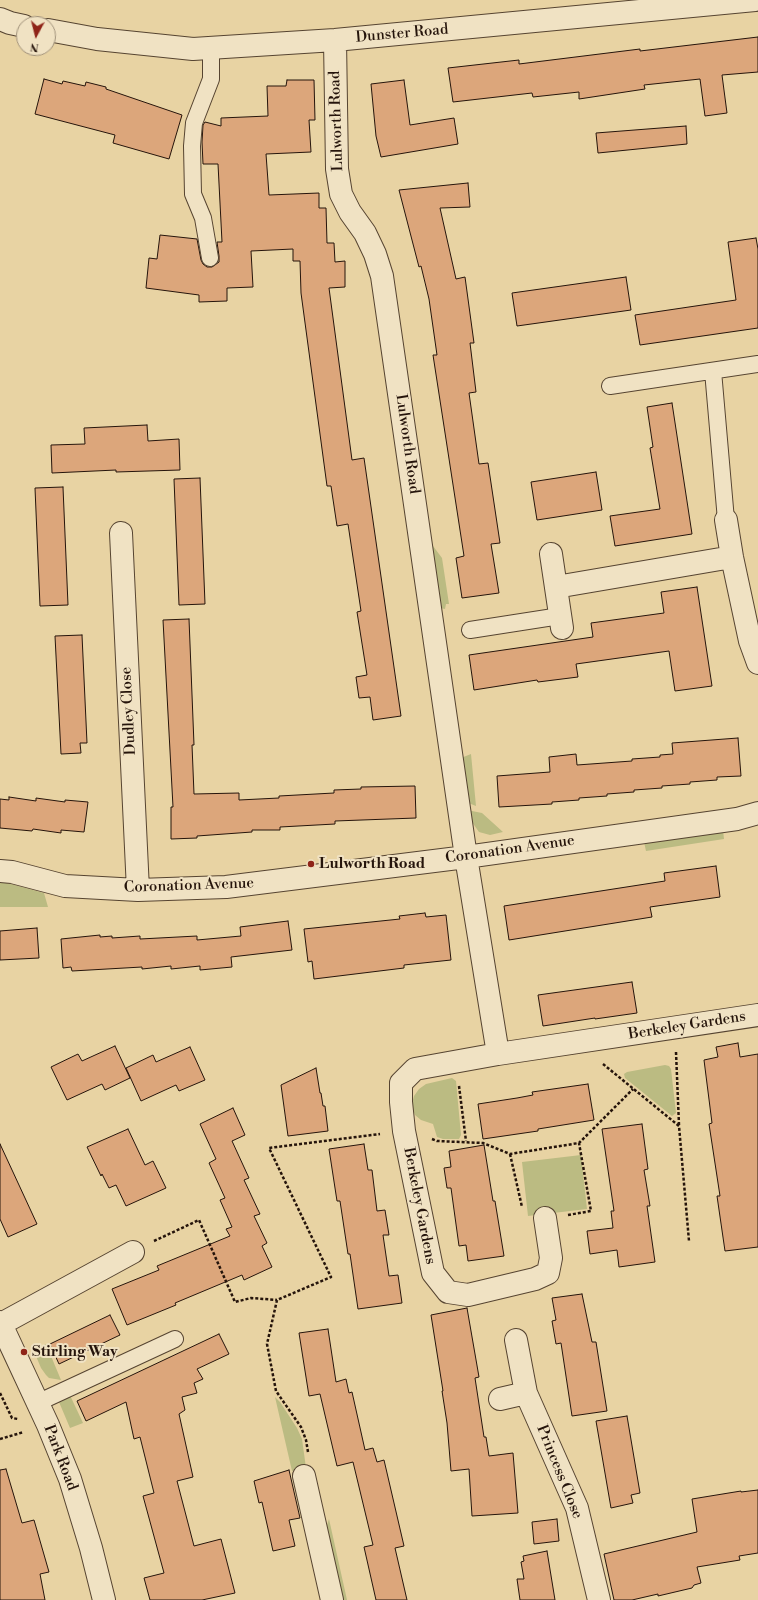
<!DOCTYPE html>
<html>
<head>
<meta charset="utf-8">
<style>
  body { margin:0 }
  #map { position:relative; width:758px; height:1600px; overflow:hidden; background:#e8d3a3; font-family:"Libre Bodoni",serif }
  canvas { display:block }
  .north { position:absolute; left:16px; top:16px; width:40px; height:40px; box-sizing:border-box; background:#f0e2c3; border:1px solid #9f9079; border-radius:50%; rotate:187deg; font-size:11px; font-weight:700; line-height:16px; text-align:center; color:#25140b }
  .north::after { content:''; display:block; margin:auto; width:14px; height:18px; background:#8f2418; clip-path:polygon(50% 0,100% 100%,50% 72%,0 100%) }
</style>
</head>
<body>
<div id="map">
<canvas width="758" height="1600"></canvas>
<div class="north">N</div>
</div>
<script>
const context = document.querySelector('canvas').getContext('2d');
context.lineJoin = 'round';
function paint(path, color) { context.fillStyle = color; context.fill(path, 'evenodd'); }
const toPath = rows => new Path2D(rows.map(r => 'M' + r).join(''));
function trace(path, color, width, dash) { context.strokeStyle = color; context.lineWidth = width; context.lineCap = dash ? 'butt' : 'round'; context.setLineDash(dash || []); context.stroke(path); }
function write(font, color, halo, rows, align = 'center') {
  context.font = font + ' "Libre Bodoni",serif'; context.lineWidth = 4; context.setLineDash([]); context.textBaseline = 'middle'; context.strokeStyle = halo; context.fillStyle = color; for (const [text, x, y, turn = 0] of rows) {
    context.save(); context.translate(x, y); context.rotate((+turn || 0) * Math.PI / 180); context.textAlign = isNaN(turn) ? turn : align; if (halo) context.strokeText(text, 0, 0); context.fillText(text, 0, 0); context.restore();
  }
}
const green = toPath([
  [430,542,442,558,449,604,446,604,445,609,440,608],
  [471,754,476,806,466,802,461,758],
  [467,810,482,813,503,832,490,835,479,832,472,822],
  [723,830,724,839,646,851,644,842],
  [0,881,44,893,48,907,0,907],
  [665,1065,669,1066,671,1069,676,1113,672,1116,625,1078,624,1074,627,1072],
  [452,1078,456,1081,461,1135,459,1139,443,1139,437,1137,433,1124,421,1120,415,1115,413,1110,412,1103,414,1096,419,1089,426,1084],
  [581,1155,587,1209,528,1216,522,1162],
  [46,1344,61,1380,49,1378,46,1375,41,1368,33,1349],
  [68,1391,83,1423,70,1428,59,1402],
  [275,1397,280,1402,297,1428,302,1439,306,1468,292,1471],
  [329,1519,347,1600,339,1600,326,1528]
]);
const building = toPath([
  [758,37,758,72,722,75,727,113,705,116,700,79,644,85,645,89,579,99,579,92,533,97,532,93,453,102,448,68,519,60,519,64,640,49,640,51,758,37],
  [44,79,62,84,63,81,85,86,86,82,106,87,106,89,182,115,169,159,113,143,115,135,35,114,44,79],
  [287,80,314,80,315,120,309,120,311,152,266,154,269,195,319,193,319,208,326,208,327,243,334,243,335,262,345,261,345,287,329,288,352,460,364,458,401,716,373,720,370,697,359,698,356,677,367,675,357,612,361,611,348,524,337,526,331,486,327,486,301,293,300,261,293,261,293,249,251,251,253,287,227,288,227,301,199,302,199,295,146,288,149,258,157,259,160,235,197,239,201,260,203,264,207,267,212,267,219,262,219,256,217,242,222,242,218,164,203,164,202,142,203,125,205,122,221,126,221,118,268,116,267,86,286,86,287,80],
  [404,80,410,125,454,118,458,144,381,157,376,136,371,84,404,80],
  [686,126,687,144,598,153,596,133,686,126],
  [468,183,470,207,440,208,456,279,465,277,474,343,470,343,476,392,469,393,479,464,488,463,500,543,491,544,499,593,462,598,456,558,464,556,433,355,437,355,429,299,421,266,419,267,399,190,468,183],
  [756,238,758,249,758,328,640,345,635,315,736,300,728,242,756,238],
  [626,277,631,310,517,326,512,293,626,277],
  [672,403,692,534,615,546,610,516,660,509,650,448,653,447,647,407,672,403],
  [147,425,148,441,179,439,180,470,116,472,116,470,52,473,51,445,85,444,84,428,147,425],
  [596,472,602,510,537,520,531,482,596,472],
  [200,478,205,604,179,605,174,479,200,478],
  [63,487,68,605,40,606,35,488,63,487],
  [697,587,712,686,675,691,669,651,576,664,578,677,538,682,537,680,474,690,469,655,593,637,591,623,664,613,661,592,697,587],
  [189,619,194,745,192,745,194,794,239,793,239,800,279,798,279,796,334,793,334,790,361,789,361,787,415,786,416,818,335,821,335,824,280,827,280,830,252,830,252,832,197,836,197,838,171,839,171,807,173,807,163,620,189,619],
  [82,635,87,743,80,743,81,753,61,754,55,636,82,635],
  [738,738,741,776,717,777,717,780,690,782,690,784,662,786,662,788,634,790,634,792,607,794,607,796,579,798,579,800,552,802,552,804,499,807,497,776,550,772,549,757,576,754,577,765,632,761,632,759,660,757,660,755,673,754,672,743,738,738],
  [9,797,36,801,36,798,65,802,65,800,88,802,84,832,61,830,61,833,33,829,32,831,0,828,0,799,9,800,9,797],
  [716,866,720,897,650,907,652,917,509,940,504,906,665,881,664,873,716,866],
  [425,913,426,917,446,915,451,960,404,965,404,968,314,979,312,961,308,962,304,929,400,919,399,916,425,913],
  [288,921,292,950,231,957,232,967,200,970,200,966,171,969,171,966,142,969,142,967,72,971,71,967,63,968,61,939,100,935,100,937,112,936,112,938,140,936,140,939,197,936,197,940,241,936,240,927,288,921],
  [37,928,39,958,0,960,0,931,37,928],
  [632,982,637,1013,595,1019,595,1018,543,1026,538,995,632,982],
  [738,1043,740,1057,758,1054,758,1247,725,1251,717,1196,720,1196,709,1124,712,1123,704,1060,718,1057,716,1047,738,1043],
  [115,1046,130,1078,105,1090,102,1084,67,1100,51,1067,78,1054,82,1061,115,1046],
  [190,1047,205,1080,179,1091,176,1085,141,1101,126,1068,153,1055,156,1062,190,1047],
  [316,1068,320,1093,321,1093,323,1106,325,1106,328,1131,288,1136,281,1085,316,1068],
  [588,1084,594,1120,538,1129,538,1131,483,1139,478,1104,517,1098,533,1095,532,1092,588,1084],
  [233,1108,245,1135,232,1141,249,1178,244,1180,260,1214,254,1216,267,1243,262,1246,272,1267,244,1280,242,1275,175,1303,176,1305,127,1325,112,1289,159,1270,157,1266,230,1236,226,1229,232,1227,220,1200,225,1198,209,1163,216,1159,200,1124,233,1108],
  [642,1124,648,1169,644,1170,650,1206,647,1206,655,1262,619,1267,617,1250,590,1254,587,1231,613,1228,611,1211,614,1211,602,1129,642,1124],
  [128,1129,145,1165,153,1161,166,1188,126,1206,116,1185,109,1188,102,1174,101,1176,87,1147,128,1129],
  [0,1144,37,1224,8,1237,0,1219,0,1144],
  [364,1144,368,1170,372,1170,377,1211,385,1210,389,1235,383,1235,389,1276,398,1275,402,1303,358,1309,350,1254,348,1254,340,1201,337,1201,329,1149,364,1144],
  [484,1145,493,1201,495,1201,504,1256,468,1261,466,1245,459,1246,451,1188,447,1188,444,1168,451,1167,449,1151,484,1145],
  [582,1294,592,1342,596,1342,607,1411,572,1416,561,1343,556,1344,552,1321,556,1320,552,1298,582,1294],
  [467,1308,479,1377,475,1378,484,1437,486,1437,489,1456,513,1453,518,1513,472,1516,469,1469,451,1471,447,1423,442,1391,443,1391,431,1315,467,1308],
  [110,1315,120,1335,59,1364,50,1344,110,1315],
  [328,1329,336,1382,346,1379,349,1393,352,1392,365,1450,373,1448,377,1462,384,1460,404,1546,395,1548,407,1600,376,1600,364,1547,373,1545,353,1462,337,1466,320,1394,309,1396,299,1333,328,1329],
  [219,1334,229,1354,197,1369,203,1379,194,1383,197,1393,182,1397,185,1410,179,1414,193,1477,177,1481,194,1546,221,1539,235,1593,202,1600,150,1600,144,1578,164,1573,143,1496,154,1493,140,1437,134,1439,126,1402,86,1421,77,1401,219,1334],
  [627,1416,640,1493,631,1495,633,1503,611,1508,596,1421,627,1416],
  [6,1469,22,1523,34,1520,49,1572,40,1574,45,1600,0,1600,0,1470,6,1469],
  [289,1470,300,1518,289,1520,295,1546,273,1551,262,1502,259,1503,254,1481,289,1470],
  [758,1490,758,1553,739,1556,740,1560,697,1567,701,1583,694,1585,692,1588,658,1596,658,1594,632,1600,614,1600,604,1554,697,1532,692,1499,741,1491,741,1492,758,1490],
  [557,1519,559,1541,534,1544,532,1522,557,1519],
  [547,1551,555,1600,520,1600,517,1579,524,1579,521,1562,524,1561,523,1556,547,1551]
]);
const path = toPath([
  [676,1052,679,1125],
  [603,1064,679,1126,689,1241],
  [459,1086,466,1141],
  [432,1139,437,1141,483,1143,510,1154,579,1143,633,1089],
  [510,1154,522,1207],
  [568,1215,591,1211,579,1143],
  [154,1241,199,1220,235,1302,251,1298,277,1300],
  [0,1393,12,1418,18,1419],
  [0,1439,24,1432],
  [308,1452,306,1440,301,1427,276,1391,267,1344,277,1300,331,1277,269,1148,380,1134]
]);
const service = toPath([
  [210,258,203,218,193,194,192,146,194,123,211,79,211,48],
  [713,371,726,520],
  [610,386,758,364],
  [470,630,560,616],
  [37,1403,175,1339]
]);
const minor = toPath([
  [0,19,10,23,24,26],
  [48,30,97,39,193,49,335,40,755,0],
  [335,40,337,169,341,194,350,212,365,233,375,254,382,276,466,857,498,1054],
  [726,520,732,557,750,641,758,663],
  [121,533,138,890],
  [551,554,562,628],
  [556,587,732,557],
  [0,871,12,872,65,886,138,890,226,887,466,857,737,819,758,813],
  [545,1218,551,1258,548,1273,535,1279,468,1295,448,1292,433,1273,404,1131,401,1102,401,1083,415,1069,498,1054,758,1015],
  [0,1322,48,1425,70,1479,91,1548,104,1600],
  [1,1324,133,1252],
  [516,1340,526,1393,577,1508,599,1600],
  [500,1399,526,1393],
  [304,1476,332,1600]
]);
const markers = [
  [311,864,4,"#8f2418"],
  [24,1352,4,"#8f2418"]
];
const streetNames = [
  ["Dunster Road",402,34,-5],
  ["Lulworth Road",337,121,-92],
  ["Lulworth Road",407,444,82],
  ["Dudley Close",129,711,-93],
  ["Coronation Avenue",510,850,-8],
  ["Coronation Avenue",189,886,-2],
  ["Berkeley Gardens",687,1026,-9],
  ["Berkeley Gardens",419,1206,79],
  ["Park Road",60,1458,69],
  ["Princess Close",559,1472,68]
];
const poiNames = [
  ["Lulworth Road",319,864],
  ["Stirling Way",32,1352]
];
paint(green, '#bbbb82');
paint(building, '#dca67b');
trace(building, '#25140b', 1);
trace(service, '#564431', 18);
trace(minor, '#564431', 24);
trace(path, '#25140b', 2.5, [3, 2]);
trace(service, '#f0e2c3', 16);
trace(minor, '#f0e2c3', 22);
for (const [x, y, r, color] of markers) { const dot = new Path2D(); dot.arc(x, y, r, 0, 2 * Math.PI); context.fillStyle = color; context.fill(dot); trace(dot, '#f0e2c3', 1.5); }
write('15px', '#25140b', '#f0e2c3', streetNames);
write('bold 15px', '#25140b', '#f0e2c3', poiNames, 'left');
</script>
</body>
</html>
